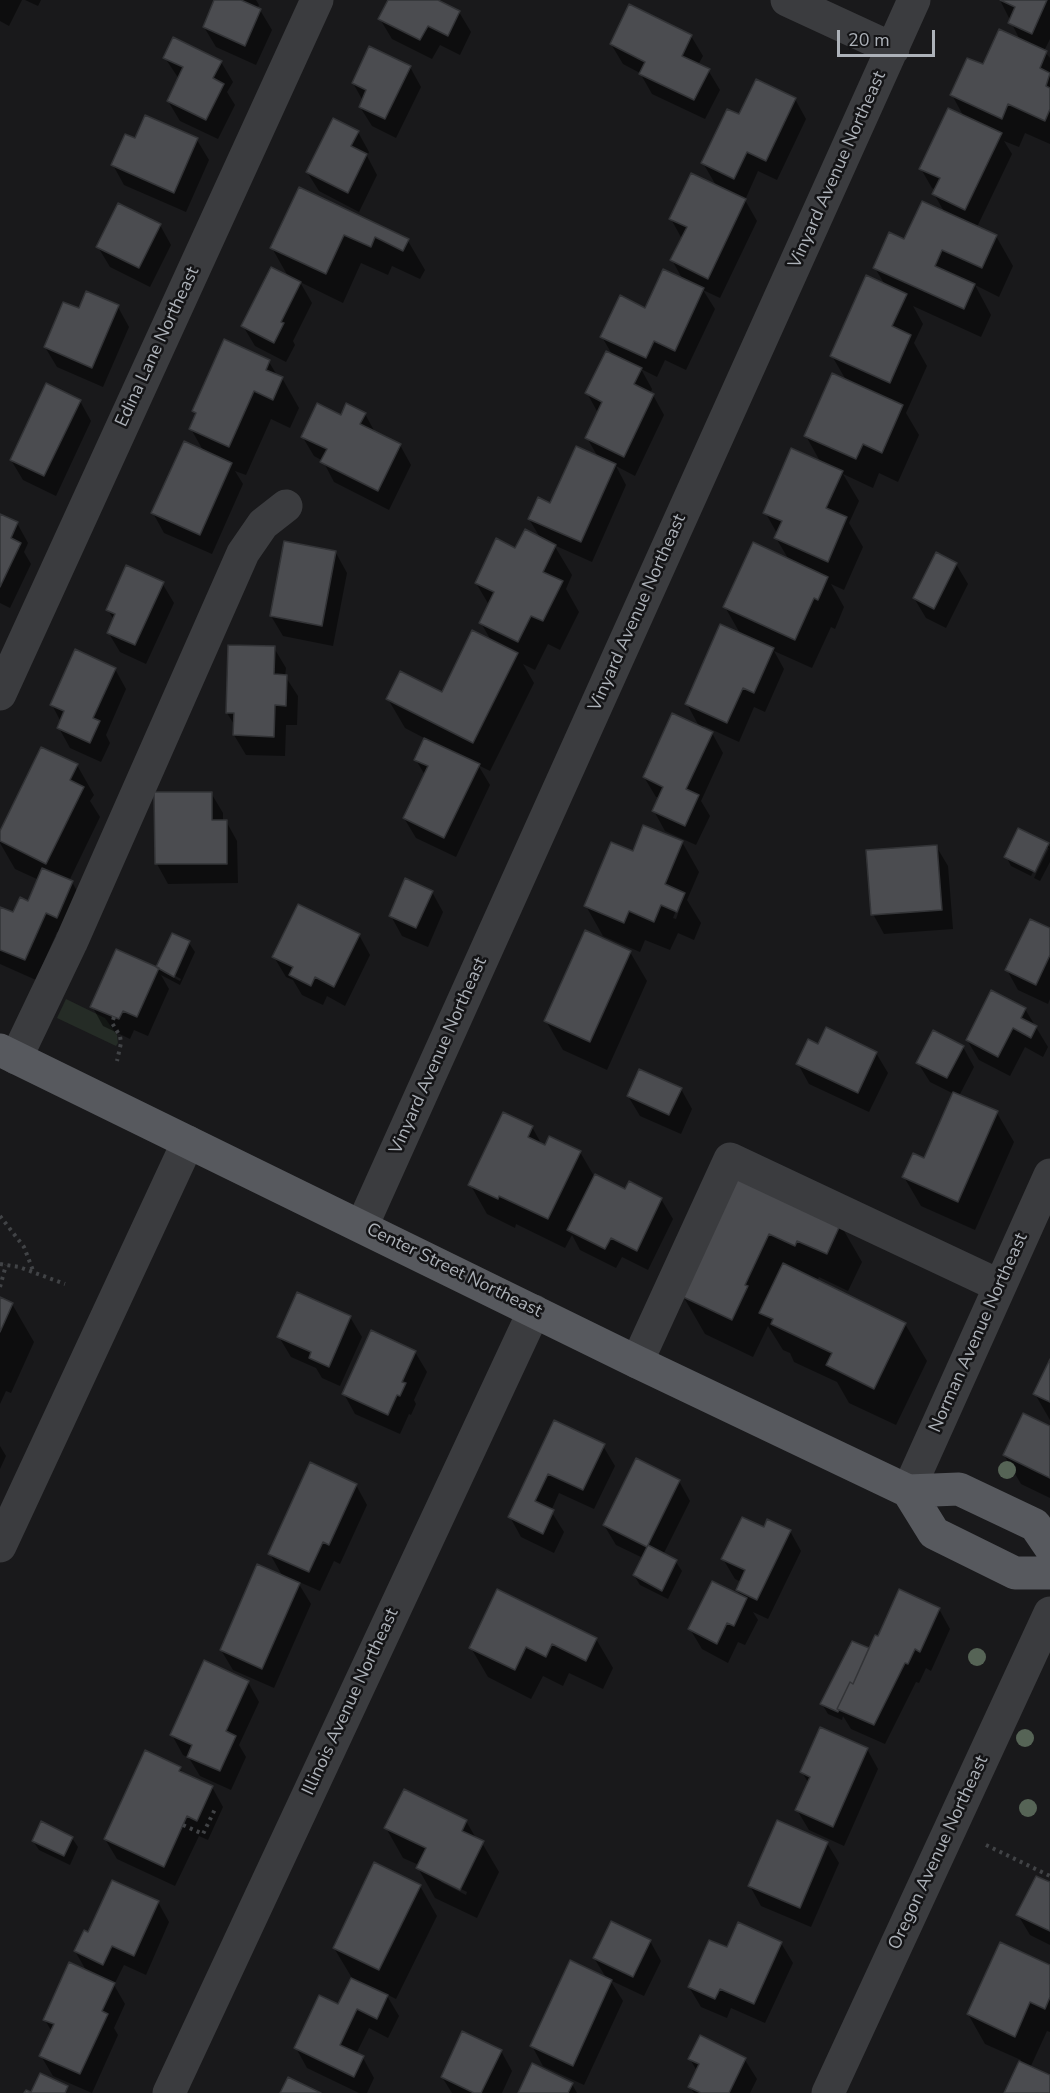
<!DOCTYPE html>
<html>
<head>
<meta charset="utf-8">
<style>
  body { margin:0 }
  #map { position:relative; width:1050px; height:2093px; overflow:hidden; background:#19191b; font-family:"Nunito Sans",sans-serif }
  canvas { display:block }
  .scale { position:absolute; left:837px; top:30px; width:98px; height:27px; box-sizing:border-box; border:3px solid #adb2b9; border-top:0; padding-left:8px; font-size:18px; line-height:21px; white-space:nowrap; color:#adb2b9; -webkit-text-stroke:4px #141416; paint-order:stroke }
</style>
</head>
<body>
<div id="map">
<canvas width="1050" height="2093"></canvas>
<div class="scale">20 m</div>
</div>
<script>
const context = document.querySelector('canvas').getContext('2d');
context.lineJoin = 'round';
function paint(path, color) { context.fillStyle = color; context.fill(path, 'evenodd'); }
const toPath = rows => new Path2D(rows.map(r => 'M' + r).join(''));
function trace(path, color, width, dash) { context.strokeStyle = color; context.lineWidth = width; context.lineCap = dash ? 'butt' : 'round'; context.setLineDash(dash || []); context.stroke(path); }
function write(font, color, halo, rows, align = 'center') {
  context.font = font + ' "Nunito Sans",sans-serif'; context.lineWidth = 5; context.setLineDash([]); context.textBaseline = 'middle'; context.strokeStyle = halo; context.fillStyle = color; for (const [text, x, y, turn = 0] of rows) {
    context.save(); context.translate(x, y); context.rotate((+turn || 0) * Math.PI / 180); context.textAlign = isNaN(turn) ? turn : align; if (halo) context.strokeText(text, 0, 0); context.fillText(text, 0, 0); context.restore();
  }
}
const green = toPath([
  [66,999,105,1018,117,1035,118,1043,116,1046,57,1018]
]);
const shadow = toPath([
  [0,0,22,0,9,26,0,21],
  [25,0,41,0,38,6],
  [216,0,256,0,259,5,257,9,260,10,272,30,256,65,216,47,204,27],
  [390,0,436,0,459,12,471,32,460,55,440,45,432,59,392,39,380,19],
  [1000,0,1050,0,1050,39,1044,51,1050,58,1050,144,1025,133,1019,147,1004,141,1012,154,977,227,996,236,1013,266,999,297,975,285,991,315,981,337,913,306,923,324,914,343,927,366,906,413,919,435,898,482,879,473,873,488,843,474,859,501,849,523,863,547,844,590,831,584,844,607,835,629,831,627,812,668,774,651,784,669,765,712,754,707,739,742,704,726,702,729,712,733,723,753,701,801,710,816,696,845,665,831,654,811,660,798,656,797,644,777,700,728,687,704,741,635,725,607,789,560,776,538,778,535,765,512,821,463,806,436,846,380,832,356,885,285,875,268,905,241,945,213,934,194,936,190,932,188,921,169,964,117,952,95,984,66,1020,40],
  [691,36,703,56,698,65,708,70,720,90,705,119,652,94,640,73,623,64,611,44],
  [165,58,221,62,233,82,227,92,235,105,218,139,180,121,168,101,179,79],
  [410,67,421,87,396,138,372,126,360,107,363,101,353,83],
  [795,99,806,119,777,180,758,171,745,200,757,221,720,298,703,290,715,309,686,370,665,360,657,377,641,369,652,389,650,394,653,395,664,415,635,476,616,466,626,485,592,562,554,545,572,575,566,589,579,612,560,650,548,644,535,670,523,664,534,683,490,771,478,765,490,785,456,857,416,838,404,818,425,775,416,760,426,739,405,728,388,699,443,694,492,642,481,623,489,605,476,583,516,550,541,539,529,519,551,505,598,457,587,438,598,413,587,393,613,356,602,337,646,310,683,280,672,260,682,239,671,219,717,187,703,163,740,116],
  [146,117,197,140,209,160,186,212,124,185,113,165,136,140],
  [358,132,369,152,367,156,377,175,359,212,319,191,307,172],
  [300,189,408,241,425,270,420,279,392,266,388,275,361,263,343,303,300,282,312,303,293,341,295,345,286,362,255,346,243,326,289,278,272,248],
  [160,225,171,245,150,287,110,267,98,247],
  [118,307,129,327,103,387,57,367,45,347,80,310],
  [269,362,278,377,282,378,299,408,290,428,271,419,246,475,235,471,243,484,212,554,164,533,153,513,204,452,191,429,197,417,193,411],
  [80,401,91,421,56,496,23,480,11,460],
  [365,414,376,434,400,445,411,465,389,510,334,482,323,461,314,456,302,436,341,417],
  [0,515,17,523,28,543,24,552,31,564,10,608,0,603],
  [336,553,347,573,333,646,283,636,271,616],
  [956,564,968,584,946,628,926,618,914,598],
  [162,583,174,603,146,664,120,652,108,632,114,620,108,610],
  [229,646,274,648,286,668,285,676,298,696,297,725,286,725,285,756,246,755,234,735,235,726,227,713],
  [115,669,126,689,106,735,110,743,101,762,70,748,59,728,61,722,52,705],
  [77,765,94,795,90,801,100,817,69,881,72,882,83,902,68,937,57,932,36,980,0,964,0,908,14,914,29,903,39,880,15,869,0,843,0,835],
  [211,793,223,813,223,821,226,821,237,841,238,883,168,884,157,864],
  [1019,830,1048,845,1050,847,1050,862,1040,881,1034,878,1049,848,1045,848,1031,876,1011,866,1006,856],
  [682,842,699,872,687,900,701,923,694,940,678,933,670,950,645,940,640,952,603,936,586,906,633,853],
  [680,900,680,908,676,919,673,918],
  [936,846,948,866,953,929,884,934,873,914],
  [432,892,443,912,428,947,402,936,391,916],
  [1050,930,1050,999,1048,1004,1018,990,1007,970],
  [172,935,189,943,195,952,180,985,161,975,169,989,148,1036,134,1030,130,1039,103,1026,92,1006,117,951,159,970,157,967],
  [163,969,181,979,180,981,163,972],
  [359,935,370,955,345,1006,327,996,323,1005,302,995,293,980,286,977,274,957],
  [630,952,647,981,607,1070,563,1050,546,1021],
  [1025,1009,1048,1047,1043,1057,1025,1047,1010,1076,979,1060,967,1040],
  [819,1046,876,1053,888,1073,869,1112,809,1084,798,1064],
  [963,1047,974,1067,959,1096,997,1113,1014,1142,975,1230,921,1206,904,1177,925,1160,954,1094,930,1082,918,1063],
  [681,1089,692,1109,681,1134,640,1116,628,1096],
  [532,1127,542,1145,580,1152,594,1176,625,1191,661,1199,673,1219,648,1270,622,1257,616,1268,580,1250,572,1235,565,1248,516,1224,515,1228,487,1214,470,1184],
  [740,1176,840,1224,862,1262,848,1291,819,1277,817,1281,905,1324,927,1361,896,1425,849,1403,837,1382,794,1362,790,1353,783,1350,768,1326,753,1357,705,1334,683,1296],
  [0,1299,12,1304,34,1342,11,1393,6,1391,0,1404],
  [350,1317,362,1337,340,1386,322,1378,316,1368,291,1357,279,1337],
  [415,1352,427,1372,414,1400,416,1404,411,1415,409,1414,400,1434,355,1414,344,1394],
  [1050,1362,1050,1420,1035,1394],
  [555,1422,603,1446,615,1466,594,1509,559,1493,551,1511,564,1532,554,1553,521,1537,510,1517],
  [1050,1428,1050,1498,1021,1484,1004,1455],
  [0,1446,6,1456,0,1469],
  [679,1481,690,1501,663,1555,676,1562,682,1571,668,1599,640,1585,634,1575,643,1558,616,1545,604,1525],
  [356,1485,367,1505,340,1564,334,1561,320,1591,297,1581,311,1604,274,1688,233,1670,221,1650,283,1577,270,1554],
  [764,1529,790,1531,801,1551,768,1619,753,1612,758,1620,745,1645,738,1642,728,1663,702,1649,690,1629,741,1597,737,1590,741,1582,735,1579,723,1559],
  [939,1609,950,1629,931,1671,926,1668,919,1683,916,1682,885,1744,851,1729,843,1716,842,1720,828,1714,822,1704,853,1643,870,1650,878,1638],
  [596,1639,613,1668,603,1689,569,1673,563,1686,543,1676,531,1699,488,1677,471,1648],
  [248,1682,259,1702,239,1745,246,1757,231,1790,200,1776,189,1758,183,1755,172,1735],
  [867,1749,878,1769,844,1846,809,1830,797,1810,809,1784,802,1772],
  [180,1768,184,1775,212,1787,223,1807,208,1840,199,1836,175,1886,117,1859,105,1839],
  [466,1821,477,1840,482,1843,499,1872,477,1918,435,1898,418,1868,419,1865,403,1858,386,1828],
  [441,1879,467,1892,466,1895,441,1882],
  [72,1838,78,1847,70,1865,39,1850,33,1841],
  [827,1843,839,1863,811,1927,761,1906,750,1886],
  [1050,1884,1050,1945,1030,1935,1018,1915],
  [420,1886,437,1916,396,1999,386,1994,399,2016,388,2038,369,2028,356,2054,363,2058,374,2078,367,2093,359,2093,307,2068,296,2048,339,2006,352,1978,334,1948],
  [158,1902,169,1922,146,1975,124,1965,114,1985,125,2004,114,2028,118,2035,92,2093,53,2076,41,2056,52,2032,45,2020,87,1972,75,1951,89,1934],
  [650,1941,661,1961,644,1996,610,1980,623,2001,584,2085,543,2066,532,2046,607,1979,594,1958],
  [781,1943,793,1963,765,2023,731,2008,727,2018,701,2007,689,1987,727,1949],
  [1050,1966,1050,2032,1047,2031,1030,2068,1050,2077,1050,2093,1005,2093,1021,2060,985,2044,968,2014],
  [501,2051,512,2071,502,2093,452,2093,442,2077],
  [690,2059,745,2060,757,2079,750,2093,694,2093,690,2087,697,2071],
  [572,2084,577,2093,519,2093]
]);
const building = toPath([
  [214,0,241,0,261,9,245,46,203,27,214,0],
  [388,0,438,0,460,11,448,36,428,26,420,40,378,19,388,0],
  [1000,0,1047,0,1032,34,1008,23,1015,7,1000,0],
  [629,4,692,35,682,56,710,69,694,100,639,74,645,62,610,44,629,4],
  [999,29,1047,51,1040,68,1050,73,1046,86,1050,88,1050,109,1045,121,1008,104,1002,119,950,95,967,58,983,64,999,29],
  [173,37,222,61,213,78,224,84,206,120,167,101,183,67,163,58,173,37],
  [369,46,411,66,385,119,359,107,366,90,352,83,369,46],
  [756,79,796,98,766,161,747,152,734,179,701,163,727,109,739,114,756,79],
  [948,108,1002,133,965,210,932,194,940,178,919,169,948,108],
  [145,115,198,138,174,193,111,165,125,134,135,138,145,115],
  [333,118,359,131,351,146,367,154,348,193,306,172,333,118],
  [691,173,746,199,708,279,670,260,687,227,669,219,691,173],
  [299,187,409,239,403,251,375,237,371,247,344,235,326,274,270,248,299,187],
  [922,201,997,235,982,268,942,250,935,266,975,284,964,309,873,268,889,232,904,239,922,201],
  [118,203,161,224,139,268,96,247,118,203],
  [271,267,301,282,281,322,284,323,274,343,241,326,271,267],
  [663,269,704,288,675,351,654,341,646,358,600,337,620,295,645,308,663,269],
  [866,275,907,294,892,326,911,335,890,383,830,356,866,275],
  [86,291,119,305,92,368,44,347,63,302,79,308,86,291],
  [224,339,270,360,266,370,283,377,273,400,254,391,229,447,189,429,196,413,192,411,224,339],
  [606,351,642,368,634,384,654,394,624,457,585,438,602,402,585,393,606,351],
  [832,373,903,405,882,453,863,444,856,459,804,436,832,373],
  [46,383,81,400,44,476,10,460,46,383],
  [317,403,341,415,346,403,366,413,360,424,401,444,378,491,320,462,327,449,301,437,317,403],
  [184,441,232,463,200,535,151,513,184,441],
  [576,446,616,464,581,542,528,519,538,497,550,503,576,446],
  [791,448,843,471,826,508,847,517,828,562,774,538,782,521,763,513,791,448],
  [0,514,18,522,11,538,21,543,0,587,0,514],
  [525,529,556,545,543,572,563,581,543,621,531,616,518,642,479,623,494,592,475,583,496,538,515,548,525,529],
  [284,541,336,551,322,626,270,616,284,541],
  [753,542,828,577,818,600,814,598,795,640,723,607,753,542],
  [936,552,957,563,934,609,913,598,936,552],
  [126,565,164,582,135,645,107,633,115,614,106,610,126,565],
  [720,624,774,648,754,693,743,688,727,723,685,704,720,624],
  [472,630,518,653,473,743,386,699,400,671,442,692,472,630],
  [228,645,275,646,274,674,287,675,286,706,275,705,274,737,233,735,234,713,226,713,228,645],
  [75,649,116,668,93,718,100,721,90,743,57,728,64,711,50,705,75,649],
  [672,713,713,732,686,789,699,795,685,826,652,811,663,787,643,777,672,713],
  [424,738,480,764,444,838,403,818,428,766,414,760,424,738],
  [41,747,78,764,70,780,84,787,46,864,0,841,0,831,41,747],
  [154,792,212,792,212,820,227,820,227,864,155,864,154,792],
  [643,825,683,841,665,884,685,893,677,912,661,905,654,922,629,911,624,923,584,906,611,842,633,851,643,825],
  [1018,828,1049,843,1035,872,1004,857,1018,828],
  [937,845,942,910,871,915,866,850,937,845],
  [42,868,73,881,57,918,46,913,25,960,0,950,0,907,13,912,20,897,28,901,42,868],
  [405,878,433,891,416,928,389,916,405,878],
  [298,904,360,934,334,987,315,977,311,986,289,975,293,967,272,957,298,904],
  [1030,919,1050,928,1050,955,1036,985,1005,970,1030,919],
  [585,930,631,951,590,1042,544,1021,585,930],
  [172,933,190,941,174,977,156,967,172,933],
  [116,949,159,968,137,1017,123,1011,119,1019,90,1007,116,949],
  [991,990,1026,1008,1021,1018,1037,1026,1031,1038,1013,1028,998,1057,966,1040,991,990],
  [826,1027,877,1052,858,1093,796,1064,808,1039,818,1044,826,1027],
  [933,1030,964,1046,947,1078,916,1063,933,1030],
  [639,1069,682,1088,669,1115,627,1096,639,1069],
  [953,1092,998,1111,958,1202,902,1177,913,1153,924,1158,953,1092],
  [503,1112,533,1126,528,1137,545,1145,549,1136,581,1151,548,1219,499,1196,498,1199,468,1185,503,1112],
  [595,1174,625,1189,629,1181,662,1198,637,1251,611,1238,605,1249,567,1230,595,1174],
  [739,1174,841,1223,827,1254,797,1241,795,1246,769,1234,745,1285,748,1286,732,1320,681,1296,739,1174],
  [783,1263,906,1323,874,1389,826,1365,832,1353,771,1324,773,1319,759,1313,783,1263],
  [297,1292,351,1316,329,1367,309,1358,311,1352,277,1337,297,1292],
  [0,1297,13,1303,0,1332,0,1297],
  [371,1330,416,1351,402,1382,406,1383,400,1396,397,1395,388,1415,342,1394,371,1330],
  [1050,1359,1050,1402,1033,1394,1050,1359],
  [1023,1413,1050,1426,1050,1478,1003,1455,1023,1413],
  [554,1420,605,1444,583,1490,548,1474,535,1501,554,1510,543,1534,508,1517,554,1420],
  [636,1458,680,1480,647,1547,603,1525,636,1458],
  [310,1462,357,1484,329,1545,323,1542,309,1572,268,1554,310,1462],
  [742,1517,764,1527,767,1519,791,1530,757,1600,736,1590,745,1570,721,1559,742,1517],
  [648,1545,677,1560,662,1591,633,1575,648,1545],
  [257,1564,300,1583,262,1669,220,1650,257,1564],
  [712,1581,747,1598,734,1626,727,1623,717,1644,688,1629,712,1581],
  [497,1589,597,1638,586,1661,552,1644,546,1657,526,1647,515,1670,469,1648,497,1589],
  [899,1589,940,1608,920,1652,915,1649,908,1664,905,1663,874,1725,837,1709,850,1682,853,1684,875,1635,878,1636,899,1589],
  [852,1641,869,1648,853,1684,850,1682,837,1709,839,1710,838,1712,820,1704,852,1641],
  [204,1660,249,1681,226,1731,236,1736,220,1771,187,1757,192,1745,170,1735,204,1660],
  [820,1727,868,1748,833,1827,795,1810,810,1777,800,1772,820,1727],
  [145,1750,181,1767,179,1771,213,1786,197,1821,187,1816,164,1867,104,1839,145,1750],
  [404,1789,467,1820,462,1831,484,1841,460,1890,416,1868,426,1848,384,1828,404,1789],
  [777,1820,828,1842,800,1908,748,1886,777,1820],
  [41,1821,73,1837,64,1856,32,1841,41,1821],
  [374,1862,421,1885,379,1970,333,1948,374,1862],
  [1036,1876,1050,1882,1050,1931,1016,1915,1036,1876],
  [112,1880,159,1901,134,1956,112,1946,103,1965,74,1951,84,1930,88,1932,112,1880],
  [611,1921,651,1940,633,1977,593,1958,611,1921],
  [738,1922,782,1942,754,2004,720,1989,715,1999,688,1987,709,1940,727,1947,738,1922],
  [1000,1942,1050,1965,1050,1997,1045,2009,1030,2002,1015,2037,967,2014,1000,1942],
  [570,1960,612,1980,573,2066,530,2046,570,1960],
  [69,1962,115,1983,102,2011,108,2014,80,2074,39,2056,54,2024,43,2020,69,1962],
  [351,1978,388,1995,377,2019,357,2009,340,2045,364,2056,354,2077,294,2048,319,1995,338,2004,351,1978],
  [462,2031,502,2050,481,2093,474,2093,441,2077,462,2031],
  [700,2035,746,2058,729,2093,701,2093,688,2087,699,2064,688,2059,700,2035],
  [1019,2061,1050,2075,1050,2093,1004,2093,1019,2061],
  [532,2063,573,2083,568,2093,518,2093,532,2063],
  [40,2073,68,2086,65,2093,24,2093,26,2090,31,2092,40,2073],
  [288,2077,321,2093,280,2093,288,2077]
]);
const path = toPath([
  [114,1017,112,1023,120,1036,121,1043,117,1061],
  [0,1216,24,1247,34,1273],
  [0,1264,19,1267,65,1284],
  [0,1287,6,1265],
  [183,1825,203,1834,216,1807],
  [986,1845,1050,1876]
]);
const minor = toPath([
  [787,0,893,49],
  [0,694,317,0],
  [16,1058,71,943,243,553,263,524,286,506],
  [362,1226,914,0],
  [637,1362,730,1159,1000,1286],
  [908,1491,1050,1175],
  [0,1546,188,1142],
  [169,2093,534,1311],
  [828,2093,1050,1613]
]);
const major = toPath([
  [0,1050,637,1362,908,1491,959,1489,1035,1525,1050,1547],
  [908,1491,934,1533,1015,1573,1050,1573]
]);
const trees = [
  [1007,1470],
  [977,1657],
  [1025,1738],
  [1028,1808]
];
const streetNames = [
  ["Vinyard Avenue Northeast",838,170,-66],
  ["Edina Lane Northeast",158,347,-65],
  ["Vinyard Avenue Northeast",638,613,-66],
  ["Vinyard Avenue Northeast",439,1056,-66],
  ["Center Street Northeast",454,1271,26],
  ["Norman Avenue Northeast",979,1333,-66],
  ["Illinois Avenue Northeast",351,1702,-65],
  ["Oregon Avenue Northeast",939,1853,-65]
];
paint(green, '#252c26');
paint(shadow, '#0007');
paint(building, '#4b4c50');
trace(building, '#333437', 1.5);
trace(path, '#414346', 4, [3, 4.5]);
trace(minor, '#3b3c3f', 33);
trace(major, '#57595e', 33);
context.fillStyle = '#566456';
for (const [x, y] of trees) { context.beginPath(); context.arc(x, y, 9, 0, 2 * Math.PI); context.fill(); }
write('18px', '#adb2b9', '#141416', streetNames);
</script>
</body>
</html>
